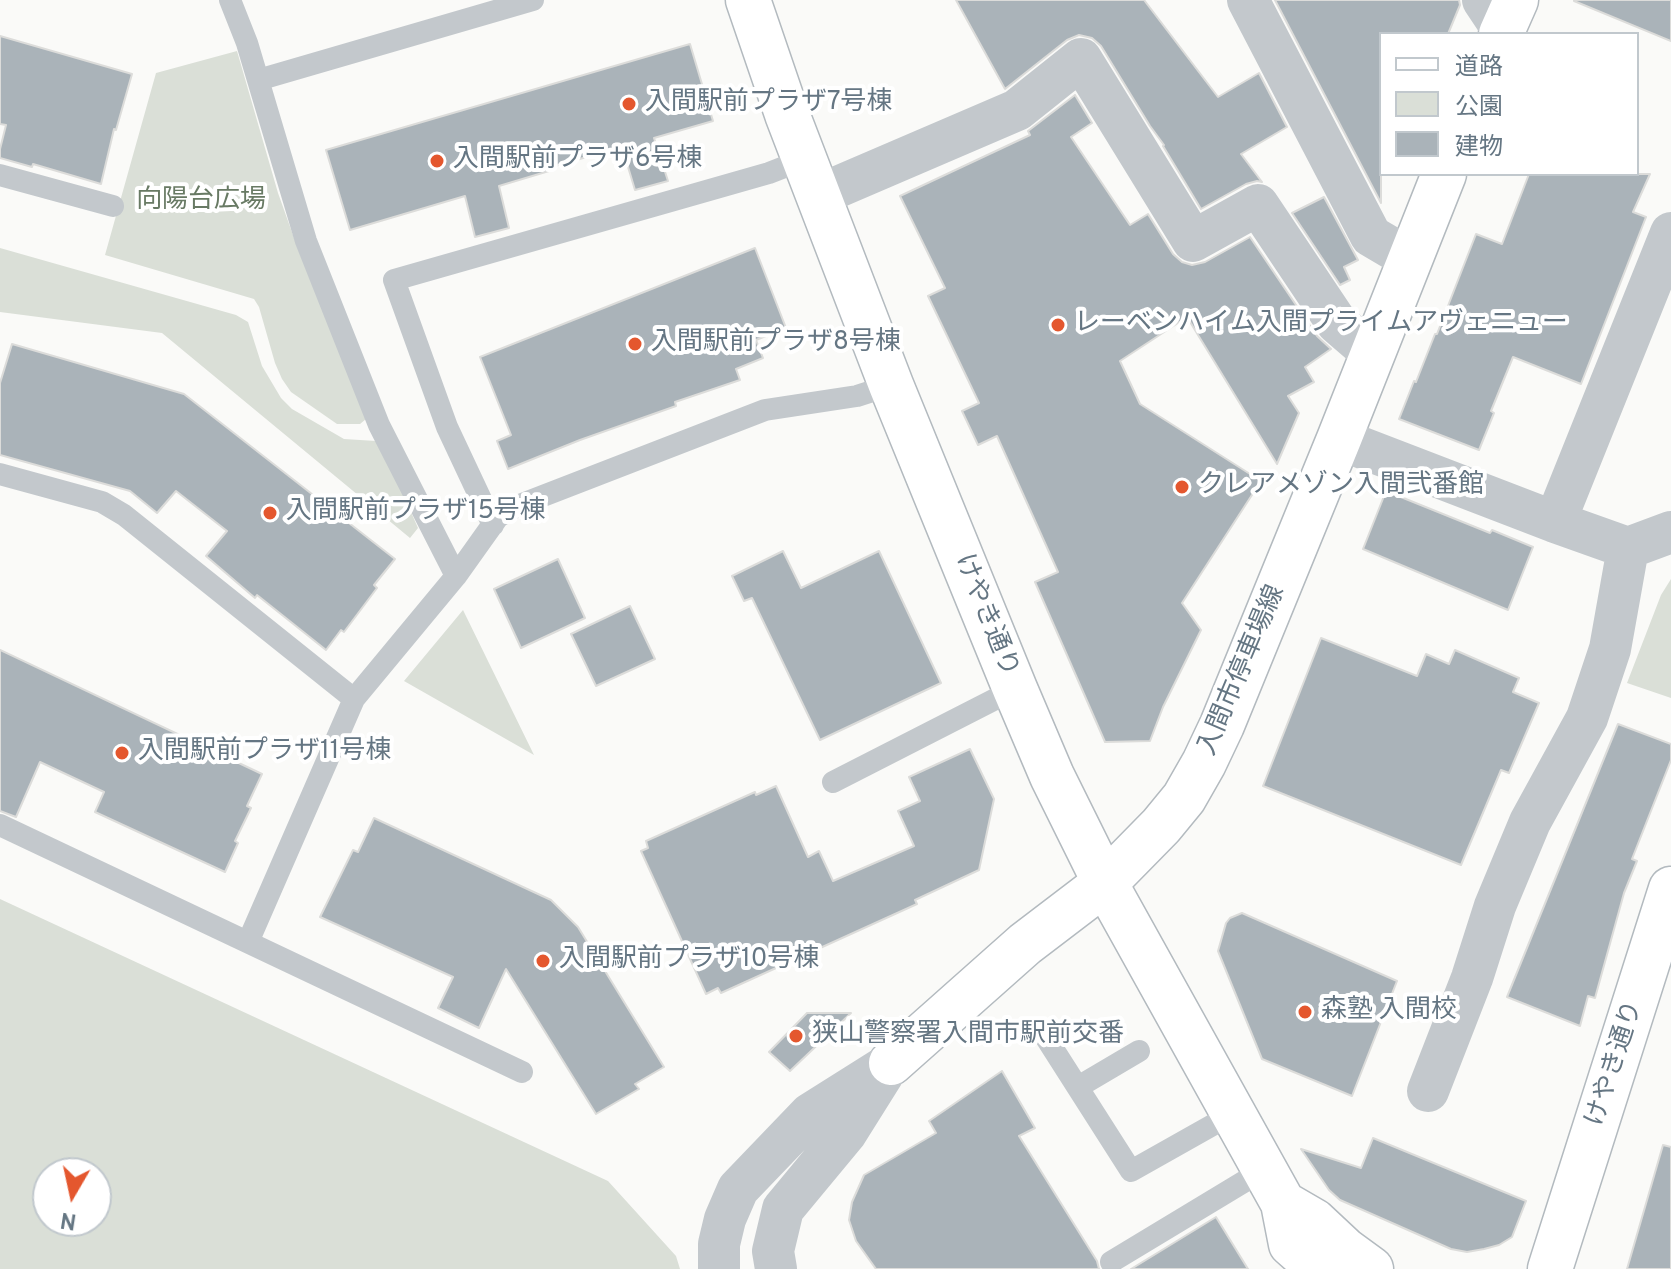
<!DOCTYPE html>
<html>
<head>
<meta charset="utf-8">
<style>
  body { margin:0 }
  #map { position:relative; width:1671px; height:1269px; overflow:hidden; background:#fafaf8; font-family:Overpass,"Noto Sans JP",sans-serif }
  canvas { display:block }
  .legend { position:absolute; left:1379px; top:32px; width:260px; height:144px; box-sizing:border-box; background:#fff; border:2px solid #c1c8cd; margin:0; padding:10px 14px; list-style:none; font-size:24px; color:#657683 }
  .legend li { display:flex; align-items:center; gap:16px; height:40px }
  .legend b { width:40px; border:2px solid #c1c8cd }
  .north { position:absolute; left:32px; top:1157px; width:80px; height:80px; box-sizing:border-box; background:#fff; border:2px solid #c1c8cd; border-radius:50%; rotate:189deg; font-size:22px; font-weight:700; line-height:32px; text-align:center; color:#657683 }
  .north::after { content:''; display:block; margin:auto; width:28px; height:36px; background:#e4572e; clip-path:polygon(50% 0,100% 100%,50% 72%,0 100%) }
</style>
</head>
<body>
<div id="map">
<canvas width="1671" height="1269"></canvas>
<ul class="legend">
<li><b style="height:10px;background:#fff"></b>道路</li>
<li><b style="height:22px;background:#dadfd7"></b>公園</li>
<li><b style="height:22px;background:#aab3b9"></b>建物</li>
</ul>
<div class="north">N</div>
</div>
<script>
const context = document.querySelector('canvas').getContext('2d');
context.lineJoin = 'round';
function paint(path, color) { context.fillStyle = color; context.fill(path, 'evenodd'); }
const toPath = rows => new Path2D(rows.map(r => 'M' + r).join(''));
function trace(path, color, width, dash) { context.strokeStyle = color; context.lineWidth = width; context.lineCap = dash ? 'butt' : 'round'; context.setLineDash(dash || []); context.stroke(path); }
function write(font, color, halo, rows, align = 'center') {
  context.font = font + ' Overpass,"Noto Sans JP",sans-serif'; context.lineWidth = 8; context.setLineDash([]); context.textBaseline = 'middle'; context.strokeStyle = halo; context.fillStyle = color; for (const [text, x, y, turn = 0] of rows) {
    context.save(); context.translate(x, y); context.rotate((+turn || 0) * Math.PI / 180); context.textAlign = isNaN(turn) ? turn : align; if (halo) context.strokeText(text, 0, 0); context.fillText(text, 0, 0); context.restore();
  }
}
const green = toPath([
  [237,51,278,193,298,249,366,419,360,424,337,424,291,392,282,379,275,363,259,307,254,299,105,255,156,73],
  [0,248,236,315,248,322,262,366,281,398,292,409,344,439,376,441,388,460,418,528,410,538,162,333,0,312],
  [1671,579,1671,698,1627,683,1661,595],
  [463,610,534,755,404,681],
  [0,899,608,1181,676,1256,680,1269,0,1269],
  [48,1173,96,1173,96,1221,48,1221]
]);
const building = toPath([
  [956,0,1144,0,1218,97,1259,73,1287,127,1241,154,1262,182,1257,181,1246,184,1201,209,1163,146,1164,145,1150,126,1101,46,1092,38,1079,35,1067,40,1005,89,956,0],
  [1275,0,1459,0,1460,5,1448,34,1381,34,1381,203,1275,0],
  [1574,0,1671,0,1671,41,1574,1,1574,0],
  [0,36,132,74,116,130,114,129,101,184,33,164,32,167,0,158,0,149,6,125,0,124,0,36],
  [690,44,713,121,654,138,668,181,635,190,622,147,548,168,549,171,499,186,509,228,475,237,465,196,350,230,326,150,690,44],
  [1075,95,1092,123,1071,137,1130,225,1148,214,1173,254,1182,262,1192,265,1205,262,1250,237,1317,336,1331,349,1305,367,1314,382,1288,396,1299,413,1277,464,1187,317,1120,361,1140,404,1261,481,1182,603,1201,630,1163,707,1150,741,1105,742,1035,582,1058,572,997,436,978,445,962,411,979,403,928,296,945,288,900,196,1030,135,1028,131,1075,95],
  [1529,174,1650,174,1633,212,1646,217,1581,384,1513,357,1491,411,1494,413,1479,450,1399,419,1414,381,1416,382,1435,334,1437,334,1476,234,1502,244,1529,174],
  [1324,197,1358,260,1344,267,1350,280,1340,285,1292,213,1324,197],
  [755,248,786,328,756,340,763,358,736,369,740,380,675,402,676,406,580,440,508,469,497,441,511,435,480,357,755,248],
  [12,344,184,394,395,559,374,585,377,588,344,632,341,630,326,650,257,595,255,598,206,556,227,531,176,491,157,513,130,491,0,455,0,383,12,344],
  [1386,491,1490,533,1492,530,1533,547,1508,610,1363,549,1386,491],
  [783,551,801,588,879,551,941,683,820,740,752,598,744,601,732,576,783,551],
  [558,559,585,618,521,648,494,589,558,559],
  [630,606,655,659,596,686,571,634,630,606],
  [1321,638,1417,676,1426,654,1449,664,1455,650,1519,678,1513,692,1539,703,1509,773,1501,770,1461,865,1263,786,1321,638],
  [0,650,262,774,247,806,251,808,235,841,238,843,225,872,95,812,104,792,40,762,16,817,0,811,0,650],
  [1618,724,1671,744,1671,760,1632,859,1637,861,1624,893,1595,998,1588,996,1580,1026,1507,997,1618,724],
  [970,749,994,799,979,870,915,900,917,904,721,993,718,988,706,994,641,851,648,848,646,841,755,792,756,795,776,786,808,857,819,851,833,881,914,846,898,811,920,801,909,777,970,749],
  [374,818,551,900,578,927,664,1067,635,1084,639,1089,596,1114,506,969,479,1028,438,1008,453,977,320,917,353,850,358,852,374,818],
  [1242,913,1397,981,1352,1096,1262,1059,1218,951,1226,923,1230,918,1242,913],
  [807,1013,851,1013,790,1071,769,1052,807,1013],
  [1002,1071,1035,1128,1019,1136,1097,1261,1099,1269,876,1269,856,1241,849,1220,852,1202,864,1175,936,1133,929,1121,1002,1071],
  [1373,1138,1526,1201,1512,1237,1499,1245,1484,1249,1467,1252,1451,1249,1340,1200,1329,1190,1301,1149,1361,1168,1373,1138],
  [1663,1145,1671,1147,1671,1269,1627,1269,1663,1145],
  [1216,1217,1248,1269,1131,1269,1216,1217]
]);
const lane = toPath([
  [230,0,247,43,306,241,379,425,456,576],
  [258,80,533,0],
  [0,175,113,206],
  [0,474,102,502,124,515,354,699],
  [493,525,447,427,394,280,769,173,805,159],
  [833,782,1015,689],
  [0,825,522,1072],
  [248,942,354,699,456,576,498,517,517,506,765,410,857,396,891,385],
  [1041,1030,1131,1171,1234,1113],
  [1078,1087,1139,1051],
  [1111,1262,1265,1169]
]);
const street = toPath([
  [1248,0,1371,236,1410,259],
  [1483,0,1503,30],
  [819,195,1017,110,1081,59,1193,241,1258,205,1337,323,1373,354],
  [1339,439,1555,522,1628,548,1671,532],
  [1555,522,1671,233],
  [1428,1091,1472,978,1495,906,1530,822,1587,718,1610,649,1628,548],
  [719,1269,719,1244,725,1219,738,1189,810,1114,891,1063],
  [776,1269,773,1251,783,1209,846,1133,883,1074]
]);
const secondary = toPath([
  [748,0,787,114,891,385,1015,689,1052,776,1105,883,1283,1203,1291,1244,1319,1269],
  [1501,34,1516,0],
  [891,1063,1025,944,1105,883,1161,826,1184,798,1204,763,1222,725,1339,439,1444,174],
  [1283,1203,1314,1221,1345,1250,1371,1269],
  [1550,1269,1671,889]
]);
const markers = [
  [629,104,8,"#e4572e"],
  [437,161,8,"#e4572e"],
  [1058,325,8,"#e4572e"],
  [635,344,8,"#e4572e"],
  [1182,487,8,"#e4572e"],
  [270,513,8,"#e4572e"],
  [122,753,8,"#e4572e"],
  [543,961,8,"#e4572e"],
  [1305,1012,8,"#e4572e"],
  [796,1036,8,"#e4572e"]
];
const poiNames = [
  ["入間駅前プラザ7号棟",645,104],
  ["入間駅前プラザ6号棟",453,161],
  ["レーベンハイム入間プライムアヴェニュー",1074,325],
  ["入間駅前プラザ8号棟",651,344],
  ["クレアメゾン入間弐番館",1198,487],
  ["入間駅前プラザ15号棟",286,513],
  ["入間駅前プラザ11号棟",138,753],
  ["入間駅前プラザ10号棟",559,961],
  ["森塾 入間校",1321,1012],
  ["狭山警察署入間市駅前交番",812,1036]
];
const parkNames = [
  ["向陽台広場",201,202]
];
const streetNames = [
  ["けやき通り",985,616,68],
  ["入間市停車場線",1243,671,-67],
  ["けやき通り",1616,1064,-72]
];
paint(green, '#dadfd7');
paint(building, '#aab3b9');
trace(building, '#dcdcda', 2);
trace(secondary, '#b3babf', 47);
trace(lane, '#c3c8cc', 22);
trace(street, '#c3c8cc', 42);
trace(secondary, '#fff', 44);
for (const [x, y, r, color] of markers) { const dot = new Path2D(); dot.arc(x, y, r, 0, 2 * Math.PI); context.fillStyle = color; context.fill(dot); trace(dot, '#fff', 3); }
write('26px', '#657683', '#fff', poiNames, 'left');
write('26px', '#687a64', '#fff', parkNames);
write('26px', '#657683', '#fff', streetNames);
</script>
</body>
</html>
